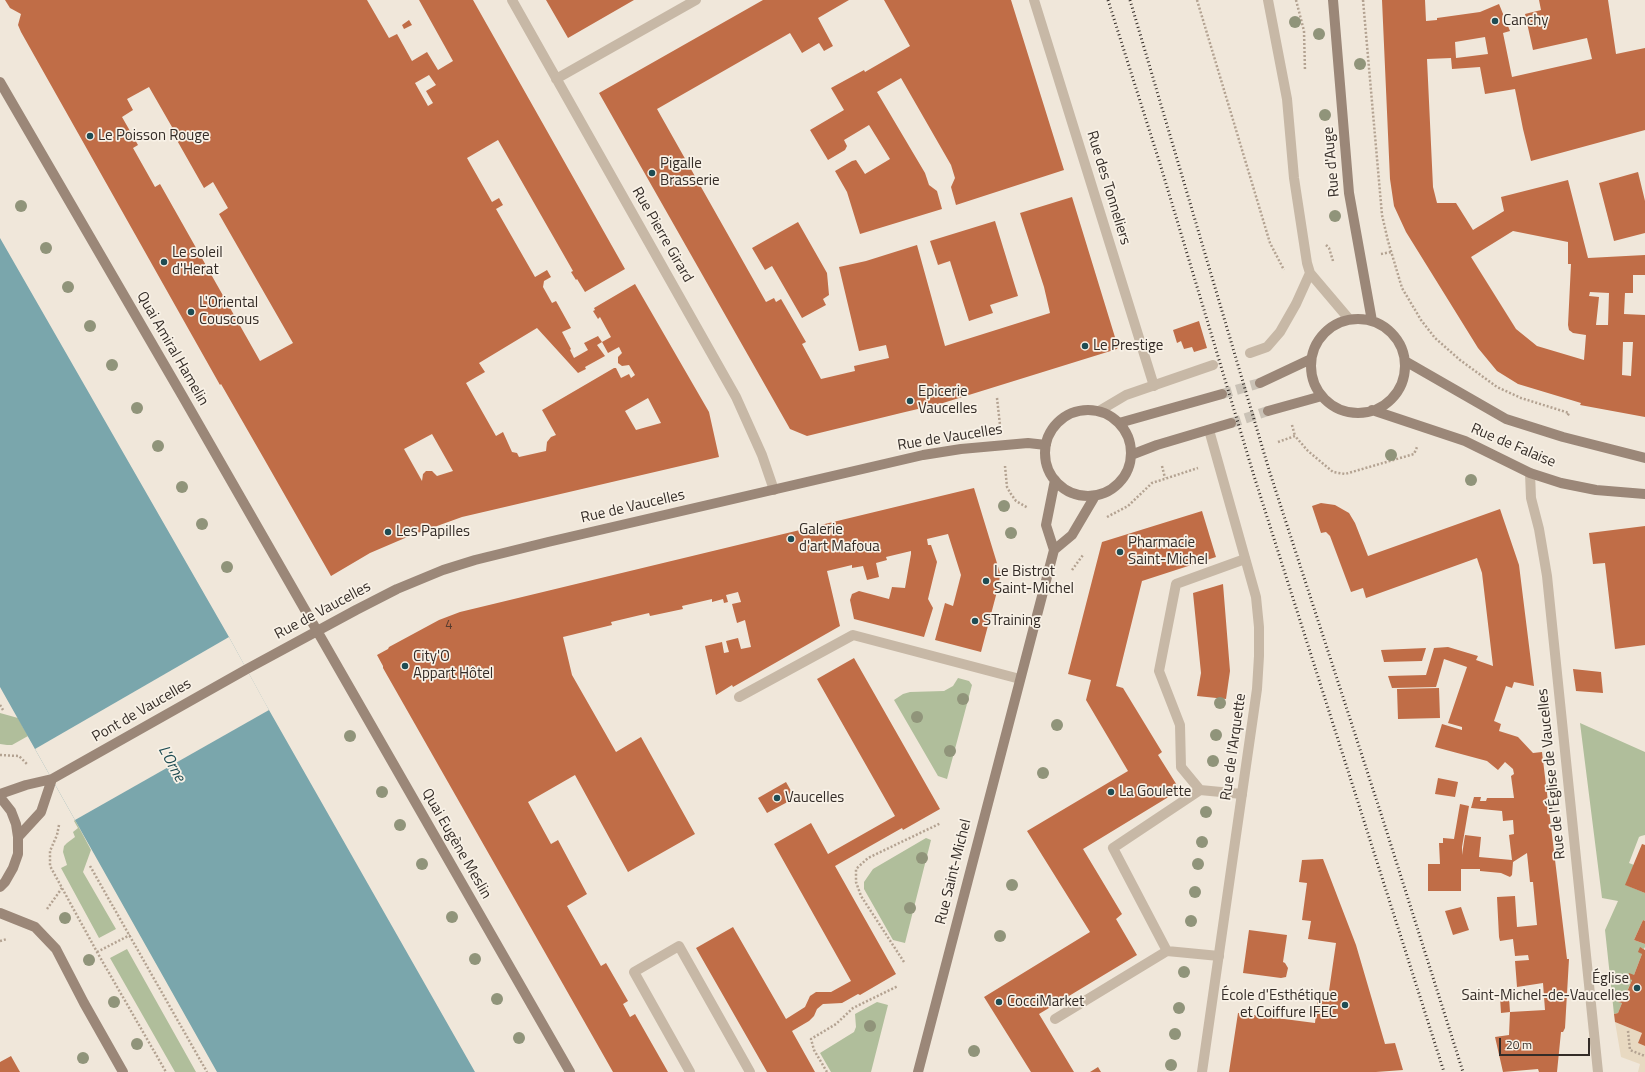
<!DOCTYPE html>
<html>
<head>
<meta charset="utf-8">
<style>
  body { margin:0 }
  #map { position:relative; width:1645px; height:1072px; overflow:hidden; background:#f0e7da; font-family:"Titillium Web",sans-serif }
  canvas { display:block }
  .scale { position:absolute; left:1499px; top:1038px; width:91px; height:18px; box-sizing:border-box; border:2px solid #342c27; border-top:0; padding-left:5px; font-size:12px; line-height:14px; white-space:nowrap; color:#342c27; -webkit-text-stroke:3px #f8f1e6; paint-order:stroke }
</style>
</head>
<body>
<div id="map">
<canvas width="1645" height="1072"></canvas>
<div class="scale">20 m</div>
</div>
<script>
const context = document.querySelector('canvas').getContext('2d');
context.lineJoin = 'round';
function paint(path, color) { context.fillStyle = color; context.fill(path, 'evenodd'); }
const toPath = rows => new Path2D(rows.map(r => 'M' + r).join(''));
function trace(path, color, width, dash) { context.strokeStyle = color; context.lineWidth = width; context.lineCap = dash ? 'butt' : 'round'; context.setLineDash(dash || []); context.stroke(path); }
function write(font, color, halo, rows, align = 'center') {
  context.font = font + ' "Titillium Web",sans-serif'; context.lineWidth = 3.5; context.setLineDash([]); context.textBaseline = 'middle'; context.strokeStyle = halo; context.fillStyle = color; for (const [text, x, y, turn = 0] of rows) {
    context.save(); context.translate(x, y); context.rotate((+turn || 0) * Math.PI / 180); context.textAlign = isNaN(turn) ? turn : align; if (halo) context.strokeText(text, 0, 0); context.fillText(text, 0, 0); context.restore();
  }
}
const green = toPath([
  [958,678,969,681,972,685,947,779,938,776,894,700,903,694,910,692,944,691,953,686],
  [0,713,18,718,28,736,12,745,7,745,0,744],
  [1580,723,1645,752,1645,835,1641,836,1639,837,1629,863,1634,865,1626,885,1645,893,1645,921,1643,920,1634,940,1645,944,1645,947,1644,949,1641,948,1642,954,1634,975,1624,999,1620,997,1618,1002,1622,1003,1618,1013,1614,1014,1605,930,1618,901,1602,898],
  [75,820,91,850,83,872,116,929,99,938,61,868,67,865,63,852,64,846,67,843,75,837,73,832,78,828,74,821],
  [926,838,931,840,905,943,893,940,864,889,864,882,873,869],
  [127,949,196,1072,175,1072,110,958],
  [877,1002,888,1005,871,1072,831,1072,820,1053,854,1032,856,1027,855,1014]
]);
const plaza = toPath([
  [1615,1022,1642,1033,1638,1043,1645,1046,1645,1072,1638,1072,1640,1064,1621,1057]
]);
const water = toPath([
  [0,238,229,637,265,703,475,1072,217,1072,0,687]
]);
const pier = toPath([
  [229,637,269,710,75,820,35,749]
]);
const building = toPath([
  [5,0,367,0,389,38,397,34,412,61,427,52,438,70,453,61,419,0,473,0,625,269,585,292,577,279,576,280,571,272,573,271,498,140,467,158,492,202,499,198,503,205,496,209,535,277,547,270,551,277,544,281,543,287,552,303,556,301,571,328,562,332,571,349,570,350,574,358,588,350,584,343,598,336,602,342,597,345,605,356,585,367,586,369,578,373,537,328,479,363,485,372,466,383,496,436,503,432,512,452,517,453,519,457,546,451,547,442,551,437,556,435,542,410,614,368,616,368,621,378,629,374,631,378,635,375,629,365,622,366,618,363,618,357,622,353,619,347,608,353,602,342,611,337,600,317,598,319,593,311,595,310,594,308,635,284,709,412,719,457,462,517,412,535,370,553,331,576,263,457,221,384,220,385,21,32,18,25,21,14,10,8],
  [429,75,436,85,426,91,433,103,428,106,415,83],
  [149,87,172,127,170,128,204,188,213,182,228,208,219,214,293,343,260,361,160,184,155,187,133,148,138,145,122,117,133,110,127,99],
  [648,398,661,423,636,430,625,411],
  [432,434,453,471,437,476,432,471,426,471,423,474,422,481,404,449],
  [546,0,634,0,568,38],
  [763,0,849,0,818,18,833,46,824,51,819,43,802,53,790,33,657,109,766,302,774,298,776,302,781,299,806,342,802,344,821,379,855,371,854,366,889,358,886,345,859,351,839,267,866,261,917,245,945,346,1050,313,1044,287,1020,213,1072,197,1118,347,1117,349,943,403,901,413,807,436,790,429,599,93],
  [884,0,1011,0,1064,170,956,205,951,187,955,178,951,165,901,78,877,92,925,173,929,185,937,191,942,209,860,234,847,192,835,171,852,161,856,160,865,174,890,159,869,125,844,140,847,146,845,150,828,160,810,130,844,110,831,88,864,70,865,72,910,46],
  [1382,0,1425,0,1426,21,1437,20,1437,18,1480,12,1499,4,1510,31,1503,33,1512,77,1592,59,1587,38,1533,50,1525,14,1541,10,1539,0,1608,0,1616,54,1645,48,1645,130,1531,161,1523,129,1515,89,1485,94,1480,67,1452,69,1451,58,1427,59,1433,187,1437,203,1456,203,1473,230,1504,211,1501,197,1568,180,1588,258,1645,255,1645,275,1633,275,1633,293,1625,293,1624,314,1645,315,1645,417,1580,405,1581,403,1518,384,1497,371,1478,348,1406,232,1394,206,1390,179],
  [1485,37,1488,54,1456,58,1455,42],
  [1513,231,1568,242,1568,264,1571,264,1568,325,1569,330,1573,333,1586,335,1584,360,1537,346,1516,329,1471,257],
  [1590,292,1609,293,1608,325,1596,325,1599,297,1589,296],
  [1623,342,1633,342,1631,376,1622,375],
  [409,20,412,25,404,29,402,25],
  [1638,172,1645,201,1645,233,1614,241,1599,183],
  [995,221,1018,296,990,305,993,313,969,321,950,261,938,265,930,241],
  [798,222,827,273,829,295,823,299,826,305,802,318,772,266,765,270,752,248],
  [1199,321,1207,348,1194,352,1192,347,1184,349,1181,341,1177,343,1173,330],
  [974,488,1000,573,999,584,981,652,935,640,945,603,953,606,961,575,948,534,927,539,928,545,931,545,937,562,928,599,933,608,924,637,854,619,850,600,852,594,859,591,889,599,892,587,905,588,911,554,911,551,886,557,887,560,876,563,879,577,867,580,863,566,852,568,852,565,827,571,840,626,733,687,732,685,716,695,705,646,722,642,724,653,729,652,726,641,738,638,741,649,751,647,745,620,737,623,732,604,741,602,738,592,726,595,728,602,724,603,723,599,712,602,712,599,682,606,683,609,650,616,649,613,611,622,612,625,563,637,572,675,616,752,641,737,695,834,628,872,575,775,528,802,551,844,558,840,587,894,567,906,601,966,606,963,628,1001,623,1004,630,1017,635,1014,668,1072,613,1072,383,668,383,666,377,655,388,649,389,647,439,620,460,612],
  [1321,503,1335,505,1349,513,1355,523,1368,556,1500,509,1519,565,1534,686,1514,682,1512,688,1506,686,1494,721,1501,724,1499,731,1518,737,1533,753,1542,752,1567,959,1569,959,1565,1028,1563,1032,1561,1032,1557,1072,1539,1072,1538,1069,1503,1072,1495,1037,1509,1035,1510,1012,1501,1013,1500,997,1509,997,1510,1012,1545,1010,1543,983,1517,987,1515,961,1529,960,1528,955,1515,956,1513,939,1500,941,1499,937,1497,897,1515,896,1517,927,1537,925,1533,882,1530,882,1527,853,1513,862,1512,875,1510,877,1501,873,1480,871,1480,869,1461,869,1461,891,1428,891,1428,864,1440,864,1439,843,1443,843,1443,838,1454,839,1460,804,1469,806,1462,847,1462,855,1465,835,1481,837,1479,857,1512,860,1509,835,1514,834,1513,820,1503,821,1502,811,1471,808,1474,797,1481,797,1480,801,1486,801,1487,798,1514,798,1511,776,1514,774,1513,769,1505,762,1498,770,1487,761,1435,747,1442,724,1462,730,1462,727,1448,723,1467,667,1444,659,1436,687,1392,688,1388,676,1426,675,1434,648,1448,647,1478,656,1476,660,1493,666,1482,573,1477,558,1366,598,1363,588,1351,592,1330,536,1326,532,1321,533,1312,506],
  [1202,511,1216,557,1142,581,1116,686,1123,688,1162,752,1158,755,1180,790,1083,849,1122,914,1116,919,1137,955,1039,1014,1074,1072,1031,1072,984,997,1090,932,1027,831,1128,771,1086,700,1091,680,1068,674,1102,542],
  [1645,526,1645,645,1615,649,1605,563,1593,564,1589,533],
  [1223,584,1230,671,1226,699,1197,696,1201,673,1193,593],
  [1426,648,1422,661,1384,662,1381,650],
  [854,658,940,809,903,830,902,828,835,866,896,974,860,995,858,994,842,1003,823,1004,817,1009,814,1016,809,1021,792,1031,815,1072,767,1072,696,948,733,927,786,1019,805,1007,810,996,816,992,831,992,851,981,774,844,811,823,828,854,895,816,817,679],
  [1573,669,1601,672,1603,693,1576,691],
  [1439,688,1440,718,1398,719,1397,689],
  [1438,778,1458,782,1455,797,1435,794],
  [786,782,795,798,767,813,758,798],
  [1642,844,1645,845,1645,893,1625,885],
  [1323,859,1356,945,1385,1044,1395,1043,1403,1070,1376,1072,1229,1072,1238,1013,1315,1023,1318,996,1328,998,1336,943,1308,939,1311,921,1302,920,1307,883,1299,882,1302,860],
  [1461,907,1469,930,1453,935,1445,911],
  [1643,920,1645,921,1645,944,1634,940],
  [1249,930,1287,935,1283,962,1285,963,1288,968,1286,977,1281,978,1243,973],
  [1640,947,1645,950,1645,1046,1638,1043,1642,1033,1615,1022,1614,1014,1618,1013,1622,1003,1618,1002,1620,997,1624,999,1632,980,1628,978,1629,973,1634,975,1642,954,1638,952],
  [11,1056,20,1072,0,1072,0,1062],
  [1098,1067,1101,1072,1090,1072]
]);
const secondaryTunnel = toPath([
  [1222,394,1260,383],
  [1231,423,1268,411]
]);
const path = toPath([
  [1197,0,1270,243,1284,270],
  [1296,0,1304,31,1305,71],
  [1363,0,1382,215,1388,241,1402,288,1421,320,1435,338,1460,360,1497,387,1521,398,1569,413,1567,417],
  [1326,245,1329,248,1333,261],
  [1381,254,1391,252],
  [997,398,1000,425],
  [1292,425,1295,436],
  [1278,442,1295,436,1308,451,1333,472,1345,474,1414,454,1417,447],
  [1005,466,1007,487,1011,494,1016,501,1028,508],
  [1162,466,1165,478],
  [1107,517,1128,506,1152,483,1198,468],
  [1072,570,1083,555],
  [0,705,3,710],
  [0,755,19,756,27,764],
  [59,825,57,835,50,851,50,866,97,952,166,1072],
  [90,866,207,1072],
  [47,909,62,888],
  [0,941,7,939],
  [97,952,130,935],
  [904,962,861,896,856,882,856,869,868,858,941,823],
  [1628,1031,1630,1050,1645,1056],
  [827,1072,814,1050,811,1039,836,1024,853,1008,898,986]
]);
const lane = toPath([
  [1268,0,1287,99,1294,178,1307,263,1310,273,1349,319],
  [1250,353,1267,347,1280,332,1296,304,1310,273],
  [1099,411,1126,395,1213,365],
  [1242,794,1200,790,1181,767,1180,725,1159,671,1176,584,1245,559],
  [1167,951,1113,848,1200,790],
  [1055,1019,1167,951,1219,956],
  [690,1072,634,972,679,946,750,1072]
]);
const street = toPath([
  [512,0,736,397,762,455,774,490],
  [1034,0,1154,386],
  [556,79,696,0],
  [1530,473,1531,498,1539,529,1547,576,1598,1072],
  [739,697,853,635,1020,679],
  [1202,1072,1257,689,1259,656,1259,627,1256,597,1209,430]
]);
const secondary = toPath([
  [1333,0,1349,193,1372,321],
  [0,82,183,397,570,1072],
  '1311 366a47 47 0 1 1 94 0a47 47 0 1 1-94 0Z',
  [1405,361,1506,419,1563,437,1645,458],
  [1260,383,1311,359],
  [1372,410,1465,441,1530,473,1561,483,1596,490,1645,494],
  '1045 453a43 43 0 1 1 86 0a43 43 0 1 1-86 0Z',
  [1268,411,1322,396],
  [1119,423,1222,394],
  [1131,455,1157,445,1231,423],
  [1054,550,1072,535,1095,496],
  [0,794,26,785,52,779,247,669,356,610,397,589,443,570,475,560,548,542,923,455,961,449,1028,443,1046,445],
  [0,797,11,811,16,824,18,837,18,854,13,868,5,882,0,887],
  [18,837,41,812,52,779],
  [0,913,35,927,56,949,84,1003,123,1072],
  [918,1072,1054,550,1046,525,1055,480]
]);
const rail = toPath([
  [1108,0,1161,167,1254,476,1444,1072],
  [1130,0,1269,470,1383,820,1463,1072]
]);
const trees = [
  [1295,22],
  [1319,34],
  [1360,64],
  [1325,115],
  [21,206],
  [1335,216],
  [46,248],
  [68,287],
  [90,326],
  [112,365],
  [137,408],
  [158,446],
  [1391,455],
  [1471,480],
  [182,487],
  [1004,506],
  [202,524],
  [1011,533],
  [227,567],
  [963,699],
  [1220,703],
  [917,717],
  [1057,725],
  [1216,735],
  [350,736],
  [950,751],
  [1213,761],
  [1043,773],
  [382,792],
  [1206,812],
  [400,825],
  [1202,842],
  [922,858],
  [422,864],
  [1198,864],
  [1012,885],
  [1195,892],
  [910,908],
  [452,917],
  [65,918],
  [1191,921],
  [1000,936],
  [475,959],
  [89,960],
  [1184,972],
  [497,999],
  [114,1002],
  [1179,1008],
  [870,1026],
  [1175,1034],
  [519,1038],
  [137,1044],
  [974,1051],
  [83,1058],
  [1171,1065]
];
const markers = [
  [1495,21,4,"#1e4c53"],
  [90,136,4,"#1e4c53"],
  [652,173,4,"#1e4c53"],
  [164,262,4,"#1e4c53"],
  [191,312,4,"#1e4c53"],
  [1085,346,4,"#1e4c53"],
  [910,401,4,"#1e4c53"],
  [388,532,4,"#1e4c53"],
  [791,539,4,"#1e4c53"],
  [1120,552,4,"#1e4c53"],
  [986,581,4,"#1e4c53"],
  [975,621,4,"#1e4c53"],
  [405,666,4,"#1e4c53"],
  [1111,792,4,"#1e4c53"],
  [777,798,4,"#1e4c53"],
  [1637,988,4,"#1e4c53"],
  [999,1002,4,"#1e4c53"],
  [1345,1005,4,"#1e4c53"]
];
const numberNames = [
  ["4",449,626]
];
const poiNames = [
  ["Canchy",1503,21],
  ["Le Poisson Rouge",98,136],
  ["Pigalle",660,164],
  ["Brasserie",660,181],
  ["Le soleil",172,253],
  ["d'Herat",172,270],
  ["L'Oriental",199,303],
  ["Couscous",199,320],
  ["Le Prestige",1093,346],
  ["Epicerie",918,392],
  ["Vaucelles",918,409],
  ["Galerie",799,530],
  ["d'art Mafoua",799,547],
  ["Les Papilles",396,532],
  ["Pharmacie",1128,543],
  ["Saint-Michel",1128,560],
  ["Le Bistrot",994,572],
  ["Saint-Michel",994,589],
  ["STraining",983,621],
  ["City'O",413,657],
  ["Appart Hôtel",413,674],
  ["La Goulette",1119,792],
  ["Vaucelles",785,798],
  ["Église",1629,979,"right"],
  ["Saint-Michel-de-Vaucelles",1629,996,"right"],
  ["École d'Esthétique",1337,996,"right"],
  ["et Coiffure IFEC",1337,1013,"right"],
  ["CocciMarket",1007,1002]
];
const streetNames = [
  ["Rue d'Auge",1332,162,-95],
  ["Rue des Tonneliers",1108,188,73],
  ["Rue Pierre Girard",662,235,60],
  ["Quai Amiral Hamelin",172,349,60],
  ["Rue de Vaucelles",950,438,-9],
  ["Rue de Falaise",1513,446,23],
  ["Rue de Vaucelles",633,507,-13],
  ["Rue de Vaucelles",323,611,-28],
  ["Pont de Vaucelles",142,711,-30],
  ["Rue de l'Arquette",1234,747,-82],
  ["Rue de l'Église de Vaucelles",1552,774,-96],
  ["Quai Eugène Meslin",456,844,60],
  ["Rue Saint-Michel",954,872,-76]
];
const waterNames = [
  ["L'Orne",171,764,61]
];
paint(green, '#b0be9b');
paint(plaza, '#e8d9c1');
paint(water, '#7aa6ac');
paint(pier, '#f0e7da');
paint(building, '#c06d47');
trace(secondaryTunnel, '#cac2b6', 10, [10, 5]);
trace(path, '#b3a291', 2.5, [2, 2]);
trace(lane, '#c7b8a6', 10);
trace(street, '#c7b8a6', 10);
trace(secondary, '#9b8778', 10);
trace(rail, '#342c27', 3, [1, 3]);
context.fillStyle = '#90947a';
for (const [x, y] of trees) { context.beginPath(); context.arc(x, y, 6, 0, 2 * Math.PI); context.fill(); }
for (const [x, y, r, color] of markers) { const dot = new Path2D(); dot.arc(x, y, r, 0, 2 * Math.PI); context.fillStyle = color; context.fill(dot); trace(dot, '#f8f1e6', 1.5); }
write('13px', '#573c2f', null, numberNames);
write('15px', '#342c27', '#f8f1e6', poiNames, 'left');
write('15px', '#342c27', '#f8f1e6', streetNames);
write('italic 16px', '#1e4c53', '#f8f1e6', waterNames);
</script>
</body>
</html>
